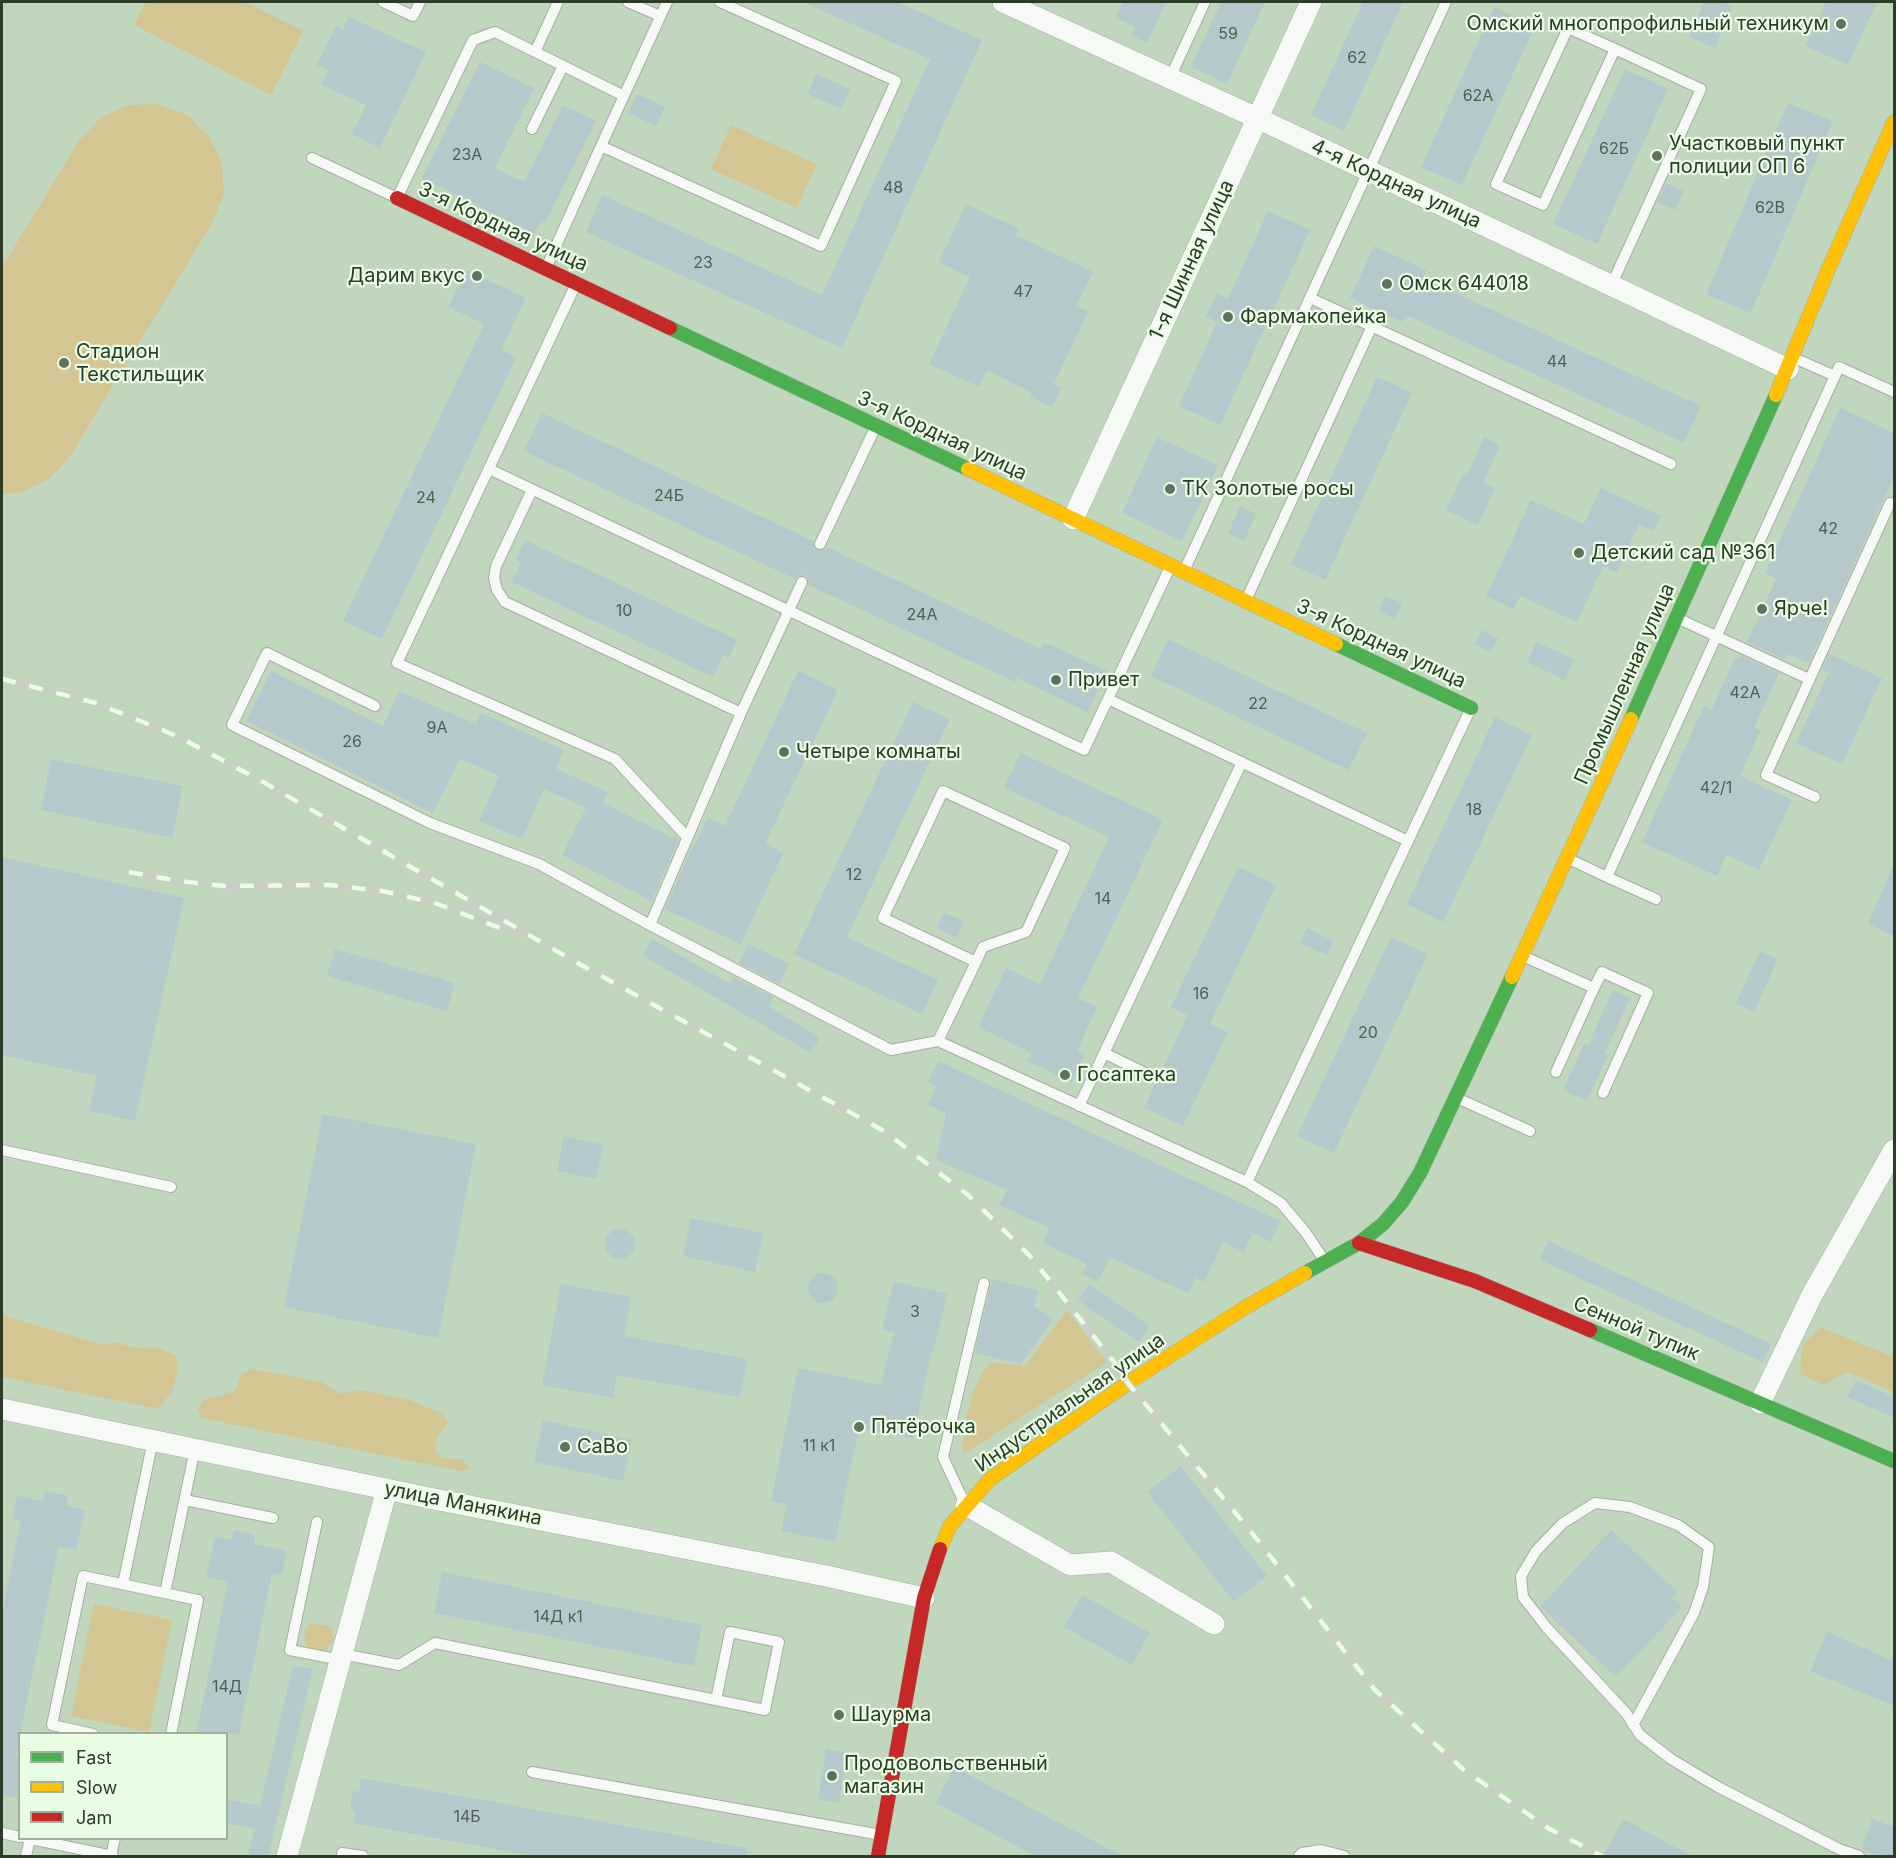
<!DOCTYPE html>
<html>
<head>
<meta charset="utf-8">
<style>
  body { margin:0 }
  #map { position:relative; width:1896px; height:1858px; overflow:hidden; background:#c1d7bd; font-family:Inter,sans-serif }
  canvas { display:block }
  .frame { position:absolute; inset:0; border:3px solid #2c3c29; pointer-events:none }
  .legend { position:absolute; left:18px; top:1732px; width:210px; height:108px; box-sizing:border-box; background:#e9fde4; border:2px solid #9db099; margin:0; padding:8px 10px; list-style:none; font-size:18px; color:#2c3c29 }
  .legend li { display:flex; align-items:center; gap:12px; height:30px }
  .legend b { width:30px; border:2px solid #9db099 }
</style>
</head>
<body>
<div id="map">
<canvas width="1896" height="1858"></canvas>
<div class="frame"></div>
<ul class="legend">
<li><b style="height:8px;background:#4caf50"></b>Fast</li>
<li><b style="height:8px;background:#ffc107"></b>Slow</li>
<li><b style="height:8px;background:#c62828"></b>Jam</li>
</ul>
</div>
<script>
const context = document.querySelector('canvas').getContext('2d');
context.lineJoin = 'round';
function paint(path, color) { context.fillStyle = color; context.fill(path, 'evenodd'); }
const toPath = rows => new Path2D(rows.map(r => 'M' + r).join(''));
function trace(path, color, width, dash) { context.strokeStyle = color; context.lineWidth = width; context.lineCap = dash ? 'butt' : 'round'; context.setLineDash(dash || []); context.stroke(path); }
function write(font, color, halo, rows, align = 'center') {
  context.font = font + ' Inter,sans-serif'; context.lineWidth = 4.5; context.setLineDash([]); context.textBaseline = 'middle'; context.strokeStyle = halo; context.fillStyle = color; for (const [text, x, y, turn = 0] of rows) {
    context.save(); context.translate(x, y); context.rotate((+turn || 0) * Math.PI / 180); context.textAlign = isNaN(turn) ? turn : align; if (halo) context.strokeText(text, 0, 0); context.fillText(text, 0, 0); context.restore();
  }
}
const green = toPath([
  [146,2,245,2,303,31,271,95,134,25],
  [158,104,187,115,209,136,222,163,224,194,213,222,69,458,48,480,20,493,2,494,2,267,79,141,100,118,128,105],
  [731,125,817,164,797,208,711,169],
  [1067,1310,1107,1362,963,1455,964,1431,968,1412,972,1394,983,1371,991,1362,1025,1366],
  [2,1315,103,1345,114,1342,135,1348,157,1347,176,1356,178,1367,173,1389,159,1409,2,1377],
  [1820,1327,1894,1357,1894,1392,1847,1372,1824,1385,1800,1374,1802,1347],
  [253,1369,321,1382,340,1394,362,1390,409,1400,441,1413,448,1422,436,1439,435,1450,442,1458,462,1459,470,1469,460,1471,201,1418,198,1408,203,1400,234,1392,243,1373],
  [94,1604,172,1620,149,1732,71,1716],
  [310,1623,332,1627,334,1639,327,1649,322,1651,310,1649,306,1644,304,1632]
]);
const building = toPath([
  [803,2,897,2,982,40,842,348,586,232,602,195,822,295,930,59],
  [1123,2,1166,2,1147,43,1131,35,1135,27,1115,18],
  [1221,2,1265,2,1227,84,1191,67],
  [1363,2,1403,2,1344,131,1311,115],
  [1704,2,1720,2,1732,6,1715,48,1689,37],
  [1826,2,1877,2,1848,65,1805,46],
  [1494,7,1535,26,1462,185,1421,167],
  [349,17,426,52,380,148,352,134,366,105,321,85,328,70,317,65,336,26,343,29],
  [480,62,534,88,495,168,524,182,563,105,596,121,545,223,541,221,535,234,422,178],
  [1625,69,1668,89,1597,244,1553,224],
  [816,74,850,89,841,109,807,94],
  [637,94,665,107,656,126,628,113],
  [1788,103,1833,121,1751,313,1706,294],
  [1666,183,1684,191,1675,210,1658,202],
  [966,204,1019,229,1016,235,1093,272,1076,306,1088,312,1054,384,1062,388,1052,407,1030,397,1032,392,987,370,979,387,929,364,970,277,939,262],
  [1268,211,1310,230,1220,425,1179,406,1217,322,1206,317,1217,293,1228,299],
  [1374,246,1426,270,1423,278,1701,406,1684,443,1406,315,1402,322,1350,298],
  [466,270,526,298,501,350,516,358,382,639,343,621,484,324,449,307],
  [1377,377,1412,393,1325,580,1291,564],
  [1840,408,1894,433,1894,476,1809,663,1787,654,1785,660,1747,642,1776,579,1765,573],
  [542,413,813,541,814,548,817,551,824,550,827,547,1041,649,1044,642,1107,671,1088,712,1017,678,1015,682,809,585,808,578,805,575,798,576,795,579,524,451],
  [1157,437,1218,465,1182,541,1122,513],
  [1484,437,1500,445,1483,483,1495,488,1478,525,1446,510,1463,474,1467,475],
  [1601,488,1661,516,1654,531,1639,524,1617,573,1603,566,1577,622,1520,596,1514,609,1486,596,1531,500,1584,524],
  [1240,506,1256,514,1244,541,1228,533],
  [525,540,737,640,729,658,723,656,713,677,512,582,521,563,516,560],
  [1385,596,1402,603,1395,619,1378,611],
  [1482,630,1498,638,1491,652,1475,645],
  [1168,639,1367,733,1349,770,1151,676],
  [1536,642,1574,659,1565,680,1527,662],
  [1829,654,1882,678,1842,764,1796,743,1829,672,1822,670],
  [1741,656,1779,673,1754,728,1760,731,1740,776,1792,800,1759,870,1726,855,1717,876,1642,842,1704,706,1712,709,1735,658,1739,660],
  [271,671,383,726,399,691,476,724,481,713,564,750,556,769,608,792,603,803,678,840,652,901,562,855,586,808,544,789,522,839,479,821,499,776,460,759,433,813,246,721],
  [798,671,838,690,765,844,783,853,741,944,665,909,692,847,693,848,708,817,725,826],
  [913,702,950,719,847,937,938,980,922,1014,794,954],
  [1495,717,1532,735,1443,922,1407,904],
  [1021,753,1163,820,1078,998,1097,1007,1077,1051,1085,1054,1072,1082,1027,1061,1031,1053,978,1027,1006,968,1040,984,1109,837,1004,788],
  [51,759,183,786,172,838,41,810],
  [2,857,184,898,135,1121,89,1111,97,1076,2,1055],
  [1894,864,1894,936,1868,924],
  [1238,867,1276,885,1210,1024,1228,1032,1183,1126,1144,1108,1188,1015,1171,1007],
  [944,912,964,922,957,938,937,928],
  [1307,928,1334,941,1327,955,1300,943],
  [1391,937,1428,954,1334,1153,1297,1136],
  [652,939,730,984,733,977,773,997,769,1007,820,1037,811,1053,642,955],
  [748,944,789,963,780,984,739,963],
  [335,949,455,983,447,1011,327,976],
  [1760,951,1778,959,1754,1012,1736,1003],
  [1613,990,1630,998,1605,1053,1608,1055,1587,1101,1563,1090,1584,1044,1588,1045],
  [938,1061,1280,1221,1271,1242,1253,1233,1244,1252,1223,1242,1204,1282,1195,1278,1188,1293,1110,1257,1098,1282,1082,1274,1087,1264,1043,1243,1049,1228,1000,1205,1007,1190,936,1160,946,1113,928,1104,936,1086,928,1082],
  [323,1114,476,1144,438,1338,284,1307],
  [564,1136,604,1145,596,1179,557,1171],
  [691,1218,763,1233,755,1272,683,1256],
  '605 1244a15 15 0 1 1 30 0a15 15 0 1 1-30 0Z',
  [1548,1241,1771,1344,1762,1362,1540,1260],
  '808 1288a15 15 0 1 1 30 0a15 15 0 1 1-30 0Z',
  [992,1279,1038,1290,1034,1306,1053,1319,1021,1364,975,1353],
  [894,1281,947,1294,933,1353,931,1352,913,1439,859,1428,835,1542,781,1531,787,1504,771,1501,798,1368,881,1385,894,1332,882,1330],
  [561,1284,631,1297,624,1336,747,1359,740,1397,617,1375,613,1398,542,1385],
  [1089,1284,1150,1326,1139,1342,1078,1300],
  [1856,1380,1894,1397,1894,1418,1848,1397],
  [543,1420,632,1440,623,1481,534,1462],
  [1181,1466,1267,1576,1234,1602,1147,1492],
  [45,1491,68,1496,66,1506,85,1510,76,1550,59,1547,20,1734,16,1756,20,1756,20,1799,2,1795,2,1614,21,1521,12,1519,17,1496,43,1501],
  [234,1530,255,1535,254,1544,287,1551,282,1575,272,1573,239,1734,196,1734,228,1582,206,1577,215,1537,232,1540],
  [1611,1530,1678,1592,1672,1598,1682,1607,1616,1677,1540,1607],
  [442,1572,702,1625,694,1666,434,1613],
  [1082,1595,1150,1633,1132,1665,1064,1627],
  [1827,1632,1894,1661,1894,1706,1810,1671],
  [293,1665,313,1669,268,1857,248,1857,254,1829,226,1823,226,1799,260,1806],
  [826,1749,847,1753,839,1803,818,1799],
  [954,1767,1124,1857,1037,1857,1007,1841,936,1803],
  [361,1778,747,1848,746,1857,539,1857,353,1823,355,1811,350,1809,353,1791,359,1792],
  [1623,1819,1694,1857,1603,1857],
  [1872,1819,1894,1827,1894,1857,1879,1857,1862,1849]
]);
const lane = toPath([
  [383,2,413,16,420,2],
  [628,2,660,16],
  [535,52,558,2],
  [1170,78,1205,2],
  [532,129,563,66],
  [601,146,667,2],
  [312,158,397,198,473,40,495,32,624,96],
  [547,266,601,146,821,246,896,81,720,2],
  [576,284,397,663,615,759,687,837],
  [1611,286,1701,89,1615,49,1568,28,1496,184,1543,205,1615,49],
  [1310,298,1671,464],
  [1794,358,1835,376],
  [489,469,1084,750,1170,567],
  [532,490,496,566,494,578,497,590,505,602,741,713,802,582],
  [820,544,876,426],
  [1185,569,1446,2],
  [1247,598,1372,326],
  [1679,619,1809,679],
  [1108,699,1408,841],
  [375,706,267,653,232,725,430,823,539,864,650,925,891,1050,938,1041,1247,1182,1281,1203,1306,1233,1324,1260],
  [1815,797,1766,775,1890,503],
  [1571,860,1607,877,1839,367,1894,392],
  [1607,877,1656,899],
  [650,925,741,713],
  [1525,957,1594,988,1602,972,1648,993,1603,1093],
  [938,1041,976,962,983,947,1026,932,1065,848,943,791,883,918,976,962],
  [1104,1053,1145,1073],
  [1556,1072,1594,988],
  [1457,1098,1530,1131],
  [1079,1106,1242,762],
  [2,1150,171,1187],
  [1247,1182,1470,710],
  [185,1500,273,1518],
  [964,1502,943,1457,984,1283],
  [317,1522,290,1650,341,1660],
  [123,1584,153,1440],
  [165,1593,195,1449],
  [342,1654,399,1665,435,1643,716,1700,765,1710,779,1642,730,1632,716,1700],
  [1633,1725,1694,1613,1703,1587,1709,1547,1678,1525,1630,1507,1595,1503,1563,1523,1536,1551,1521,1576,1523,1597,1547,1628,1626,1713,1640,1735,1671,1759,1718,1787,1839,1849,1859,1856],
  [93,1734,52,1725,83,1576,198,1600,171,1734],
  [532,1772,881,1835],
  [2,1833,20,1837],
  [26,1838,113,1856],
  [26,1856,30,1839],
  [111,1856,115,1838],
  [342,1856,342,1853,363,1856],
  [1299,1856,1302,1853,1321,1850,1344,1856]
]);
const street = toPath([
  [1003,2,1257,118,1788,369],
  [1073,519,1311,2],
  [1760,1403,1812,1295,1894,1150],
  [2,1409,429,1498,826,1576,924,1598],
  [966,1505,1070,1565,1111,1562,1214,1624],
  [287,1856,387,1489]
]);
const fast = toPath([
  [670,328,968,469],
  [1336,644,1471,708],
  [1631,719,1776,395],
  [1305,1273,1359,1243,1383,1224,1402,1202,1420,1173,1512,977],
  [1590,1330,1894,1461]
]);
const slow = toPath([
  [1776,395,1828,270,1894,122],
  [968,469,1336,644],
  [1512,977,1631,719],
  [940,1549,950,1526,990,1479,1128,1383,1241,1310,1305,1273]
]);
const jam = toPath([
  [397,198,670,328],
  [1359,1243,1475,1281,1590,1330],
  [878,1856,924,1598,940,1549]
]);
const rail = toPath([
  [2,679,96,703,177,736,258,779,581,965,884,1131,968,1195,1031,1257,1114,1362,1128,1383,1252,1533,1375,1690,1464,1770,1548,1828,1602,1856],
  [129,872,179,881,224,886,330,885,382,891,435,903,510,932]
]);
const markers = [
  [1841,24,6,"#60725d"],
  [1657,156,6,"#60725d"],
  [477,276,6,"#60725d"],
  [1387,284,6,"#60725d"],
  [1228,317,6,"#60725d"],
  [64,363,6,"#60725d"],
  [1170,489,6,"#60725d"],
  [1579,553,6,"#60725d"],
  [1762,609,6,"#60725d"],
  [1056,680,6,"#60725d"],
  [784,752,6,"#60725d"],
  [1065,1075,6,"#60725d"],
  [859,1427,6,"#60725d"],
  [565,1447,6,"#60725d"],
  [839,1715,6,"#60725d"],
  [832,1776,6,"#60725d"]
];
const numberNames = [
  ["59",1228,34],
  ["62",1357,58],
  ["62А",1478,96],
  ["62Б",1614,149],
  ["23А",467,155],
  ["48",893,188],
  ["62В",1770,208],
  ["23",703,263],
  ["47",1023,292],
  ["44",1557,362],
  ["24Б",669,496],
  ["24",426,498],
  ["42",1828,529],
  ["10",624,611],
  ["24А",922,615],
  ["42А",1745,693],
  ["22",1258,704],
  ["9А",437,728],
  ["26",352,742],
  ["42/1",1716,788],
  ["18",1474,810],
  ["12",854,875],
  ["14",1103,899],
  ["16",1201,994],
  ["20",1368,1033],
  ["3",915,1312],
  ["11 к1",819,1446],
  ["14Д к1",558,1617],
  ["14Д",227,1687],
  ["14Б",467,1817]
];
const poiNames = [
  ["Омский многопрофильный техникум",1829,24,"right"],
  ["Участковый пункт",1669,144],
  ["полиции ОП 6",1669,167],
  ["Дарим вкус",465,276,"right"],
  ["Омск 644018",1399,284],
  ["Фармакопейка",1240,317],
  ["Стадион",76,352],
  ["Текстильщик",76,375],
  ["ТК Золотые росы",1182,489],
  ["Детский сад №361",1591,553],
  ["Ярче!",1774,609],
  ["Привет",1068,680],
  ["Четыре комнаты",796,752],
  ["Госаптека",1077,1075],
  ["Пятёрочка",871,1427],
  ["СаВо",577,1447],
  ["Шаурма",851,1715],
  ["Продовольственный",844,1764],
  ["магазин",844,1787]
];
const streetNames = [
  ["4-я Кордная улица",1396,184,25],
  ["3-я Кордная улица",503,227,25],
  ["1-я Шинная улица",1192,260,-65],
  ["3-я Кордная улица",942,436,25],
  ["3-я Кордная улица",1381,644,25],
  ["Промышленная улица",1625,684,-66],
  ["Сенной тупик",1636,1329,23],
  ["Индустриальная улица",1070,1403,-35],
  ["улица Манякина",463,1504,11]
];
paint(green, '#d3c692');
paint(building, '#b5c8cb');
trace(lane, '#a0b19d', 12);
trace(street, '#a0b19d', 22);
trace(fast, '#a0b19d', 15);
trace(slow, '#a0b19d', 15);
trace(jam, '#a0b19d', 15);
trace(lane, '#f6f9f5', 10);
trace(street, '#f6f9f5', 21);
trace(fast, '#4caf50', 14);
trace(slow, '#ffc107', 14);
trace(jam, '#c62828', 14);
trace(rail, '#c9cfc7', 7);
trace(rail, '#e9fde4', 4.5, [14]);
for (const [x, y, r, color] of markers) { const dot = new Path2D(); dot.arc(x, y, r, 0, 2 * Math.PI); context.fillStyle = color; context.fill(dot); trace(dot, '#e9fde4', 2); }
write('16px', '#4e5f52', null, numberNames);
write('20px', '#2c3c29', '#e9fde4', poiNames, 'left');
write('20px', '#2c3c29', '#e9fde4', streetNames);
</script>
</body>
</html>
